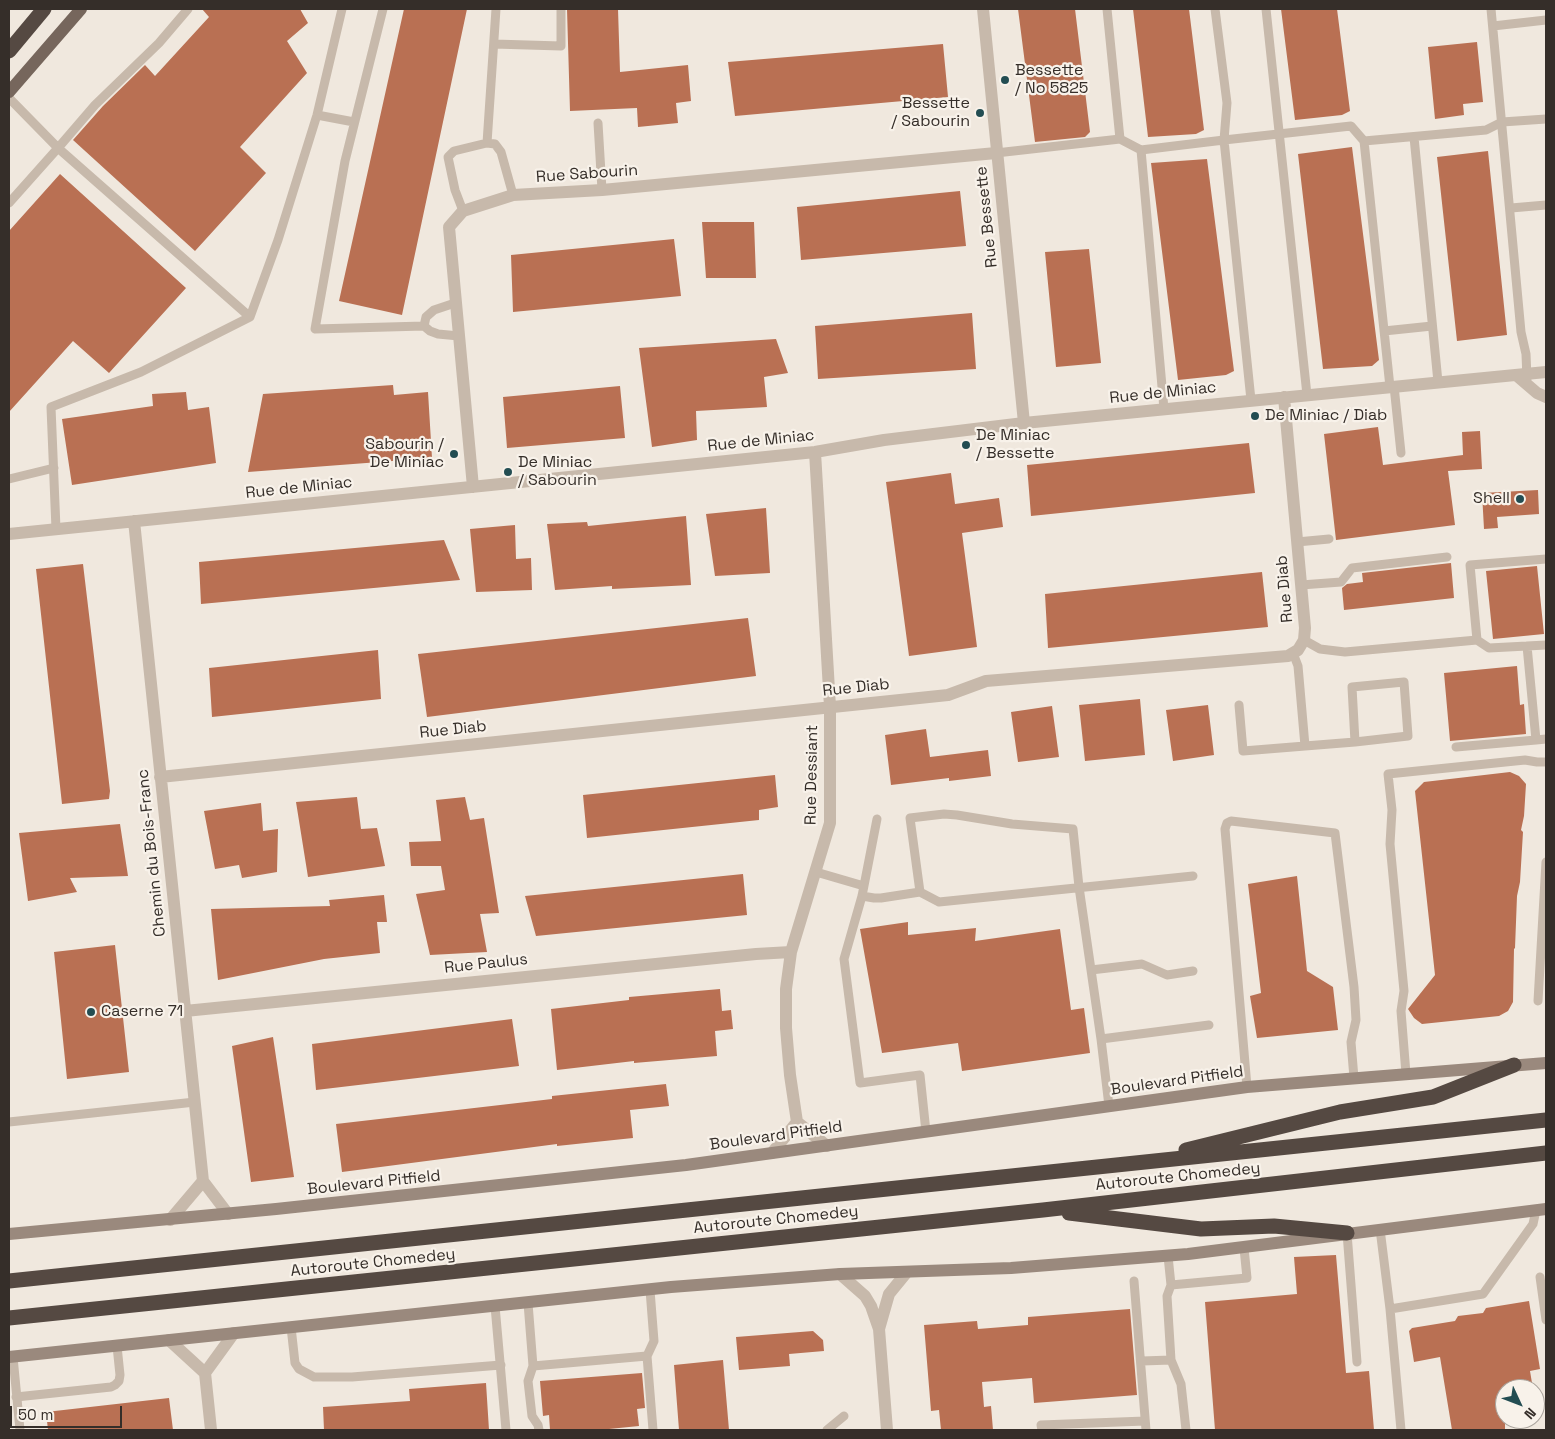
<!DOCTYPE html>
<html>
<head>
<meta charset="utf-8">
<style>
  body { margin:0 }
  #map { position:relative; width:1555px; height:1439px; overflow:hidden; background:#f0e8de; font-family:"Space Grotesk",sans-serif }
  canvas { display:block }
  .frame { position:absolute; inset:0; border:10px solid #352e29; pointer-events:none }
  .north { position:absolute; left:1495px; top:1379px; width:50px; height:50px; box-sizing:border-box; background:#f8f2ea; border:1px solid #aaa49d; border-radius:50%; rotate:133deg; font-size:14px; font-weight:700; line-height:20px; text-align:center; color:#352e29 }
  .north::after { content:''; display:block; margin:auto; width:18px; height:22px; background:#234d52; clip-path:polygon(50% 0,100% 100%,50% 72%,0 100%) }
  .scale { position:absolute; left:10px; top:1406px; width:112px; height:22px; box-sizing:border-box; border:2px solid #352e29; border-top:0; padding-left:6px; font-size:15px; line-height:18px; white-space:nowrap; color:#352e29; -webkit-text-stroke:4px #f8f2ea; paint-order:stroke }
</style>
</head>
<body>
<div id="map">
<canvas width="1555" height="1439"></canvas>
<div class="frame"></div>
<div class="north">N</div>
<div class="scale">50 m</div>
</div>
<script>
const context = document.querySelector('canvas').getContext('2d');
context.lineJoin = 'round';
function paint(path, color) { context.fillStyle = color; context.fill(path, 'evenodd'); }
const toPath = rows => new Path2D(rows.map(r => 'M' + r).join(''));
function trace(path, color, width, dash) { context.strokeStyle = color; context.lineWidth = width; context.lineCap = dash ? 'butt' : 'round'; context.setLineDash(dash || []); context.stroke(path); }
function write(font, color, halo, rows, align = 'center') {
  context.font = font + ' "Space Grotesk",sans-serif'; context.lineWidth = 4.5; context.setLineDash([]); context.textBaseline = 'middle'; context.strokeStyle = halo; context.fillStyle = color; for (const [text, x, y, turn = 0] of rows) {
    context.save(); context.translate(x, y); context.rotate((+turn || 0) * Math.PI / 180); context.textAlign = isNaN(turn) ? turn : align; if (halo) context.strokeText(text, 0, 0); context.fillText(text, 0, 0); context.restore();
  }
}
const building = toPath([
  [202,9,300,9,308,23,287,41,307,73,240,147,266,173,195,251,73,140,103,106,145,65,155,76,209,17],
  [404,9,467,9,402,315,339,301],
  [567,9,618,9,620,72,688,65,691,101,676,103,678,123,638,127,637,108,570,111],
  [1018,9,1075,9,1090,132,1085,137,1035,142],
  [1133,9,1189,9,1204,130,1196,134,1148,137],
  [1281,9,1337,9,1350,111,1342,115,1295,120],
  [1477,42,1483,102,1463,104,1464,115,1435,119,1428,47],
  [943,44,948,97,735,116,728,62],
  [1352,147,1379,360,1372,366,1323,369,1298,154],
  [1488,151,1507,335,1457,341,1437,157],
  [1207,159,1234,371,1226,375,1178,380,1151,163],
  [60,174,186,288,109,373,73,341,9,412,9,231],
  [960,191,966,246,801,260,797,207],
  [702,222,754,222,756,278,706,278],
  [674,239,681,296,513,312,511,255],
  [1089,249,1101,363,1056,367,1045,252],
  [972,313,976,369,818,379,815,326],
  [776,339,788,373,764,377,767,407,696,411,697,440,652,447,639,348],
  [393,385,394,395,428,392,432,458,248,472,263,394],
  [620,386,625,438,507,448,503,397],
  [186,392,188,410,209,407,216,463,72,485,62,419,153,406,152,394],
  [1378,427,1383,465,1463,455,1462,432,1480,431,1482,469,1448,471,1455,525,1336,540,1324,434],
  [1249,443,1255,493,1031,516,1027,465],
  [951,473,955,504,999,498,1003,527,962,533,977,647,909,656,886,482],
  [1538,490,1539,514,1497,517,1498,528,1484,529,1482,493],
  [766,508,770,573,715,576,706,514],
  [686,516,691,585,612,589,612,586,555,590,547,524,587,522,588,526],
  [515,525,516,559,531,558,532,590,476,592,470,529],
  [444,540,460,580,201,604,199,562],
  [1451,563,1454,598,1344,610,1342,588,1347,584,1363,582,1362,573],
  [83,564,110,791,109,799,62,804,36,569],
  [1537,566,1544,634,1493,639,1486,571],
  [1262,572,1268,627,1048,648,1045,594],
  [748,618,756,676,427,717,418,654],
  [378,650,381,699,212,717,209,668],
  [1517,666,1520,705,1524,704,1526,734,1450,741,1444,673],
  [1140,699,1145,755,1085,761,1079,705],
  [1208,705,1214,755,1173,761,1166,710],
  [1052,706,1059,757,1018,762,1011,712],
  [926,729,930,757,988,750,991,776,949,781,949,778,891,785,885,735],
  [1510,772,1519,776,1526,784,1524,816,1521,830,1523,832,1520,882,1517,896,1515,948,1514,949,1513,1002,1508,1011,1499,1016,1422,1024,1414,1018,1408,1009,1435,975,1415,791,1424,782],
  [775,775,778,807,759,810,759,820,587,838,583,795],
  [357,797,361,829,377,828,385,866,308,877,296,802],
  [465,797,470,820,484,818,499,913,480,914,487,952,430,955,416,894,445,890,441,866,411,866,409,842,441,841,436,800],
  [261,803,263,831,278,829,277,872,242,878,239,865,215,869,204,811],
  [120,824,128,876,70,878,77,892,28,901,19,833],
  [743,874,747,915,536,936,525,896],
  [1297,876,1307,971,1333,987,1338,1030,1257,1038,1250,996,1261,993,1248,884],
  [384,895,387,922,377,922,380,953,324,959,218,980,211,909,330,906,329,900],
  [908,922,908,935,976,928,975,941,1060,929,1071,1010,1084,1008,1090,1053,962,1071,958,1043,882,1053,860,929],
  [115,945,129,1072,67,1079,54,952],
  [720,989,722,1011,731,1010,733,1029,715,1031,717,1056,634,1063,634,1061,557,1070,551,1009,629,1000,629,997],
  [512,1019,519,1066,316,1090,312,1044],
  [273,1037,294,1177,251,1182,232,1046],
  [666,1084,669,1106,630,1110,633,1138,557,1146,557,1144,342,1172,336,1124,552,1099,552,1096],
  [1336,1255,1346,1373,1369,1371,1374,1430,1215,1430,1205,1302,1297,1294,1294,1257],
  [1529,1301,1540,1369,1530,1371,1533,1389,1505,1389,1505,1430,1452,1430,1440,1357,1414,1362,1409,1331,1412,1328,1455,1321,1458,1316,1483,1313,1486,1308],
  [1130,1309,1137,1395,1034,1403,1032,1378,982,1382,984,1407,991,1406,993,1430,941,1430,939,1410,931,1411,924,1325,977,1321,978,1329,1028,1325,1028,1317],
  [813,1331,823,1340,824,1351,789,1354,790,1366,739,1370,736,1337],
  [723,1360,729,1430,679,1430,674,1365],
  [642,1373,645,1408,637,1409,639,1426,609,1429,609,1430,550,1430,549,1415,543,1416,540,1381],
  [486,1383,489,1430,324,1430,323,1407,410,1401,409,1389],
  [169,1398,173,1430,48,1430,46,1412]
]);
const service = toPath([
  [188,9,159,43,95,105,58,148,250,317],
  [383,9,345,161,315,329,424,326],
  [496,9,487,143,495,144,501,152,513,195],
  [1107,9,1120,139],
  [1266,9,1307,395],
  [1491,9,1521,332,1526,354,1527,379],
  [1493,26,1546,20],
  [494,44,561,46,561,9],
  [9,98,58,148,9,203],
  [317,115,354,122],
  [598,123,602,190],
  [1414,137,1438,382],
  [996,153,1120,139,1141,150],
  [1511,208,1546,205],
  [463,211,455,190,448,157,454,151,487,143],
  [455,303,434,310,426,317,424,326,430,331,438,334,459,336],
  [1384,331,1432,326],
  [1394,386,1401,453],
  [1390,387,1364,141,1486,130,1502,122,1546,119],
  [1251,400,1224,140,1351,126,1364,141],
  [1164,409,1141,150,1224,140,1227,103,1215,9],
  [9,479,54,468],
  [56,529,51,407,141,372,250,317,278,240,317,115,342,9],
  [1297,542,1329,539],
  [1301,585,1341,582,1352,568,1447,557],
  [1304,640,1320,649,1345,652,1477,640,1489,648,1546,645],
  [1477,640,1470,565,1546,559],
  [1527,646,1536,740,1546,739],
  [1293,653,1298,666,1305,746,1355,742],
  [1404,682,1408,736,1355,742,1352,687,1404,682],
  [1239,705,1243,751,1305,746],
  [1456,747,1536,740],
  [877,819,862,896,844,959,860,1083,920,1075,926,1132],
  [816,872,864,886],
  [920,892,939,902,1193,876],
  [862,896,874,898,881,898,920,892,910,818,944,814,957,815,1012,824,1073,829,1079,887,1101,1039],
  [1091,970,1142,964,1167,975,1193,971],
  [1538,1001,1546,862],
  [1406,1074,1401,1011,1404,991,1390,844,1392,810,1388,774,1525,760,1537,762,1546,762],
  [1247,1087,1225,829,1227,823,1231,821,1335,833,1354,987,1356,1020,1351,1042,1354,1078],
  [1109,1106,1101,1039,1209,1025],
  [9,1122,195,1102],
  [1380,1229,1390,1309,1401,1430],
  [1347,1233,1357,1362],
  [1168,1256,1171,1285,1247,1278,1244,1248],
  [1540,1277,1546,1320],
  [1134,1281,1146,1430],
  [1171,1285,1167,1296,1171,1360,1181,1384,1186,1430],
  [650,1290,654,1341,647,1356,653,1430],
  [528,1303,533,1366,528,1381,532,1416,538,1425,539,1430],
  [495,1306,506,1430],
  [1390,1309,1483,1294,1533,1224,1536,1210],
  [291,1327,295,1363,299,1369,314,1377,352,1377,501,1365],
  [13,1357,20,1430],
  [1142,1361,1171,1360],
  [533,1366,647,1356],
  [16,1397,111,1387,115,1385,119,1381,120,1375,117,1346],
  [827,1430,844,1416],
  [1042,1430,1041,1425,1145,1421]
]);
const minor = toPath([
  [983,9,1024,423],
  [1516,375,1537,393,1546,397],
  [815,452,830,707,830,823,791,952,786,989,786,1028,790,1075,797,1122,827,1146],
  [473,487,449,227,463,211,513,195,602,190,996,153],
  [134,521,203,1181,228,1214],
  [9,534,815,452,884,440,1024,423,1546,372],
  [160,777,948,695,986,681,1288,656,1298,650,1304,640,1305,628,1284,397],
  [185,1011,756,954,791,952],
  [772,1153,797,1122],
  [170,1220,203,1181],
  [840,1274,865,1296,871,1306,879,1329,887,1430],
  [879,1329,889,1294,907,1272],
  [169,1340,205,1373],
  [211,1430,205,1373,234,1333]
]);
const secondary = toPath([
  [9,1234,276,1209,686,1165,1247,1087,1546,1063],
  [9,1357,671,1287,840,1274,1011,1268,1188,1254,1546,1209]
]);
const primary = toPath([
  [9,92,81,9]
]);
const motorway = toPath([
  [9,51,44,9],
  [1186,1150,1340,1112,1433,1097,1514,1065],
  [1069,1213,1201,1229,1274,1226,1347,1233],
  [9,1281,1546,1120],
  [9,1318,1043,1210,1546,1153]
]);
const markers = [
  [1005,80,5,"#234d52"],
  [980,113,5,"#234d52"],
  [1255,416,5,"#234d52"],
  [966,445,5,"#234d52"],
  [454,454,5,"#234d52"],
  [508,472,5,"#234d52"],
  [1520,499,5,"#234d52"],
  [91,1012,5,"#234d52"]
];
const poiNames = [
  ["Bessette",1015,71],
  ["/ No 5825",1015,89],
  ["Bessette",970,104,"right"],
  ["/ Sabourin",970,122,"right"],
  ["De Miniac / Diab",1265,416],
  ["De Miniac",976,436],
  ["/ Bessette",976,454],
  ["Sabourin /",444,445,"right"],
  ["De Miniac",444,463,"right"],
  ["De Miniac",518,463],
  ["/ Sabourin",518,481],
  ["Shell",1510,499,"right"],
  ["Caserne 71",101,1012]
];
const streetNames = [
  ["Rue Sabourin",587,174,-4],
  ["Rue Bessette",987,217,-96],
  ["Rue de Miniac",1163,393,-6],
  ["Rue de Miniac",761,441,-6],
  ["Rue de Miniac",299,488,-6],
  ["Rue Diab",1285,589,-95],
  ["Rue Diab",856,688,-6],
  ["Rue Diab",453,730,-6],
  ["Rue Dessiant",812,775,-89],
  ["Chemin du Bois-Franc",152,853,-96],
  ["Rue Paulus",486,964,-6],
  ["Boulevard Pitfield",1177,1081,-8],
  ["Boulevard Pitfield",776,1136,-8],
  ["Autoroute Chomedey",1178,1177,-6],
  ["Boulevard Pitfield",374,1183,-6],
  ["Autoroute Chomedey",776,1220,-6],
  ["Autoroute Chomedey",373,1263,-6]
];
paint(building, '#b97053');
trace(service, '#c7b9ab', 9);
trace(minor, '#c7b9ab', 12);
trace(secondary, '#9a897d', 12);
trace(primary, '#76665c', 12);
trace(motorway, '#554942', 15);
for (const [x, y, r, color] of markers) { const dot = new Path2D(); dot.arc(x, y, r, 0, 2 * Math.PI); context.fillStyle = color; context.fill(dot); trace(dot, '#f8f2ea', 2); }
write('16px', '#352e29', '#f8f2ea', poiNames, 'left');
write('16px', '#352e29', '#f8f2ea', streetNames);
</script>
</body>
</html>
